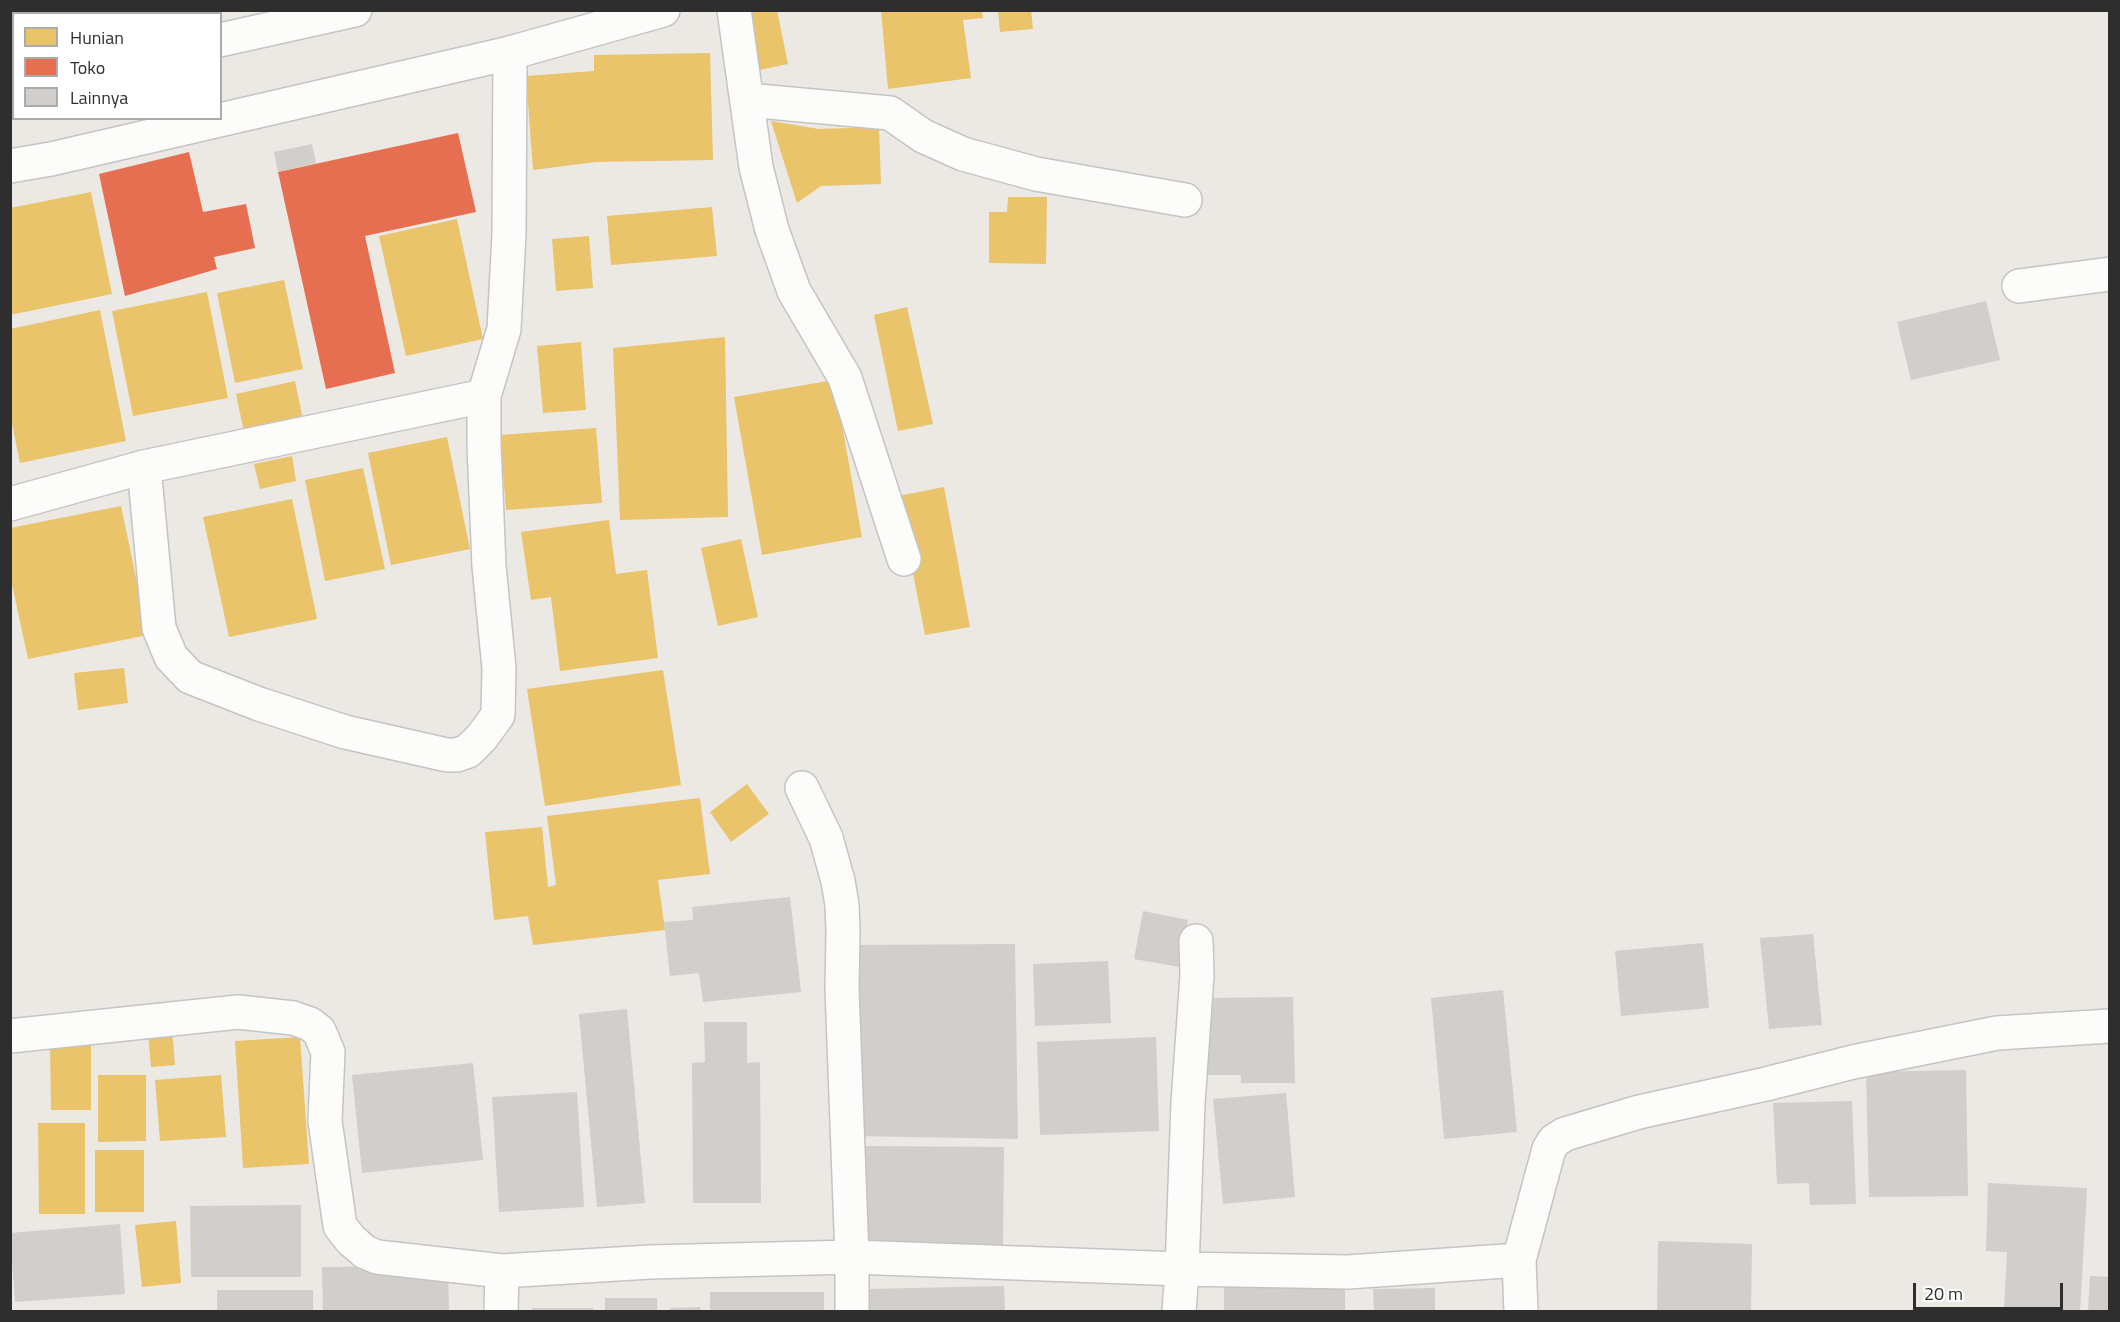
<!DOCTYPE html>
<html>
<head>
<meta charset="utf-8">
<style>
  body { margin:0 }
  #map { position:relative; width:2120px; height:1322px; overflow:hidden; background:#ece8e4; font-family:"Titillium Web",sans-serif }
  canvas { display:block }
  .frame { position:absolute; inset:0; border:12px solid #2e2e2e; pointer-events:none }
  .legend { position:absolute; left:12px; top:12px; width:210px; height:108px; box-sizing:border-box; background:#fff; border:2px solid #ababab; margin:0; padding:8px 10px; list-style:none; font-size:18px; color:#2e2e2e }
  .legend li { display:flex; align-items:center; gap:12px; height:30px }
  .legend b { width:30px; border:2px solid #ababab }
  .scale { position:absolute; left:1913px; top:1283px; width:150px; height:27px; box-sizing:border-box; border:3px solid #2e2e2e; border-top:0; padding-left:8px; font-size:18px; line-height:21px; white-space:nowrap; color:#2e2e2e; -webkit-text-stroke:4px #fff; paint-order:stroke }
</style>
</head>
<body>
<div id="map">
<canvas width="2120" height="1322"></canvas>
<div class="frame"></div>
<ul class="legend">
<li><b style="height:16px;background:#e9c46a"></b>Hunian</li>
<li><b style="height:16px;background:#e76f51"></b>Toko</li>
<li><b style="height:16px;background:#d1cecb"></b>Lainnya</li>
</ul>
<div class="scale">20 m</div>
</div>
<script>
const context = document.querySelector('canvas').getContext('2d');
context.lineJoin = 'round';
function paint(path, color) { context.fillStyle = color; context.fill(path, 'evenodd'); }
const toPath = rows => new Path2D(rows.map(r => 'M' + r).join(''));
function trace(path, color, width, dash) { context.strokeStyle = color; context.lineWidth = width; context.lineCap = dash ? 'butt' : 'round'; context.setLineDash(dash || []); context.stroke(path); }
const homes = toPath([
  [756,10,777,10,788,64,750,72,739,14],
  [881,10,982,10,983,18,963,20,971,78,888,89],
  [998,10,1031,10,1033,29,1000,32],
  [710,53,713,160,596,162,533,170,526,76,594,71,594,55],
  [771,121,819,129,879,127,881,184,821,186,797,203],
  [91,192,112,294,10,315,10,208],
  [1008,197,1047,197,1046,264,989,263,989,212,1007,212],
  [712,207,717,256,611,265,607,216],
  [457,219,483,339,406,356,379,236],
  [589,236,593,288,556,291,552,239],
  [284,280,303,369,235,383,217,293],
  [207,292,228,398,133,416,112,311],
  [907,307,933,424,898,431,874,315],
  [100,310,126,441,20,463,10,414,10,329],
  [725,337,728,517,620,520,613,348],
  [581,342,586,410,543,413,537,346],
  [834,380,862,537,762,555,734,397],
  [295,381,303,420,244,432,236,394],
  [596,428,602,503,506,510,500,435],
  [447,437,470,549,391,565,368,453],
  [292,456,296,481,260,489,254,464],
  [363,468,385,569,325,581,305,480],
  [944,487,970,627,925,635,898,496],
  [292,499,317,619,229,637,203,517],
  [121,506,148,635,28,659,10,575,10,528],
  [609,520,616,574,647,570,658,658,560,671,551,597,531,600,521,532],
  [741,539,758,617,718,626,701,548],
  [124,668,128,703,78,710,74,673],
  [663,670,681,785,545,806,527,689],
  [747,784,769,814,731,842,710,812],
  [700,798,710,874,658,880,665,930,533,945,528,916,494,920,485,832,542,827,548,887,556,885,547,816],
  [172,1030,175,1065,151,1067,148,1032],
  [300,1037,309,1164,243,1168,235,1041],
  [50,1045,91,1045,91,1110,51,1110],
  [98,1075,146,1075,146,1141,98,1142],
  [221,1075,226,1137,160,1141,155,1080],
  [38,1123,85,1123,85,1214,39,1214],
  [95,1150,144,1150,144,1212,95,1212],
  [176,1221,181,1283,142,1287,135,1225]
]);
const shops = toPath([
  [458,133,476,212,365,236,395,373,326,389,278,172],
  [189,152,203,212,246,204,255,248,214,257,217,269,125,296,99,174]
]);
const building = toPath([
  [312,144,316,163,278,172,274,152],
  [1986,301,2000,360,1911,380,1897,322],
  [790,897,801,992,703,1002,699,973,670,976,664,922,693,920,692,907],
  [1143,911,1188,920,1180,967,1134,959],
  [1813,934,1822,1025,1769,1029,1760,938],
  [1703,943,1709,1008,1621,1016,1615,951],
  [1015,944,1018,1139,856,1136,855,945],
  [1108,961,1111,1023,1035,1026,1033,964],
  [1503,990,1517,1132,1444,1139,1431,998],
  [1293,997,1295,1083,1241,1083,1241,1075,1207,1075,1206,998],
  [627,1009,645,1203,597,1207,579,1014],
  [704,1022,747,1022,747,1063,760,1062,761,1203,693,1203,692,1063,705,1062],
  [1156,1037,1159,1131,1040,1135,1037,1042],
  [473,1063,483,1160,362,1173,352,1075],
  [1966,1070,1968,1196,1869,1197,1866,1072],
  [577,1092,584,1207,499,1212,492,1097],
  [1286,1093,1295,1197,1223,1204,1213,1099],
  [1852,1101,1856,1204,1810,1205,1809,1183,1777,1184,1773,1103],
  [861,1146,1004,1147,1003,1246,860,1243],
  [1988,1183,2087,1188,2080,1312,2004,1308,2007,1252,1986,1251],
  [301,1205,301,1277,191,1277,190,1206],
  [120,1224,125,1294,15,1302,10,1233],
  [1658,1241,1752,1244,1751,1312,1657,1312],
  [448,1266,449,1312,323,1312,322,1267],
  [2090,1276,2110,1277,2110,1312,2088,1312],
  [1345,1283,1345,1312,1224,1312,1224,1284],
  [1004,1286,1005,1312,867,1312,867,1289],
  [1435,1288,1435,1312,1374,1312,1373,1289],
  [217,1290,313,1290,313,1312,217,1312],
  [710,1292,824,1292,824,1312,710,1312],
  [605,1298,657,1298,657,1312,605,1312],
  [700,1307,701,1312,670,1312,670,1308],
  [532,1308,593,1308,593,1312,532,1312]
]);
const street = toPath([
  [734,10,756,167,772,230,794,291,845,378,904,559],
  [747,100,890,113,923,136,963,154,1036,174,1185,200],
  [2019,286,2110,274],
  [144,467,159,628,171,657,190,677,259,704,345,732,447,755,457,755,468,751,482,737,498,715,499,668,489,566,484,445,484,396,504,329,509,234,510,53],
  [10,504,144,467,484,396],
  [802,788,826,838,838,881,842,905,843,931,842,989,852,1257,1182,1269,1179,1312],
  [1196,941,1197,975,1188,1103,1182,1269,1348,1272,1519,1260],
  [10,1036,238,1012,293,1018,310,1024,319,1031,328,1052,325,1121,340,1226,351,1240,365,1252,377,1257,502,1271],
  [501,1312,502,1271,650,1262,852,1257,852,1312],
  [1521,1312,1519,1260,1549,1149,1554,1141,1565,1134,1639,1112,1766,1084,1853,1062,1997,1033,2110,1026]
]);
const secondary = toPath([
  [220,40,355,10],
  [10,87,14,87],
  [10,166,51,159,510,53,663,10]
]);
paint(homes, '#e9c46a');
paint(shops, '#e76f51');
paint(building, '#d1cecb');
trace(street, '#c5c4c5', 36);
trace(secondary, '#c5c4c5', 36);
trace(street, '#fcfcfb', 33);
trace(secondary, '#fcfcfb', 33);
</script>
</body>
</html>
